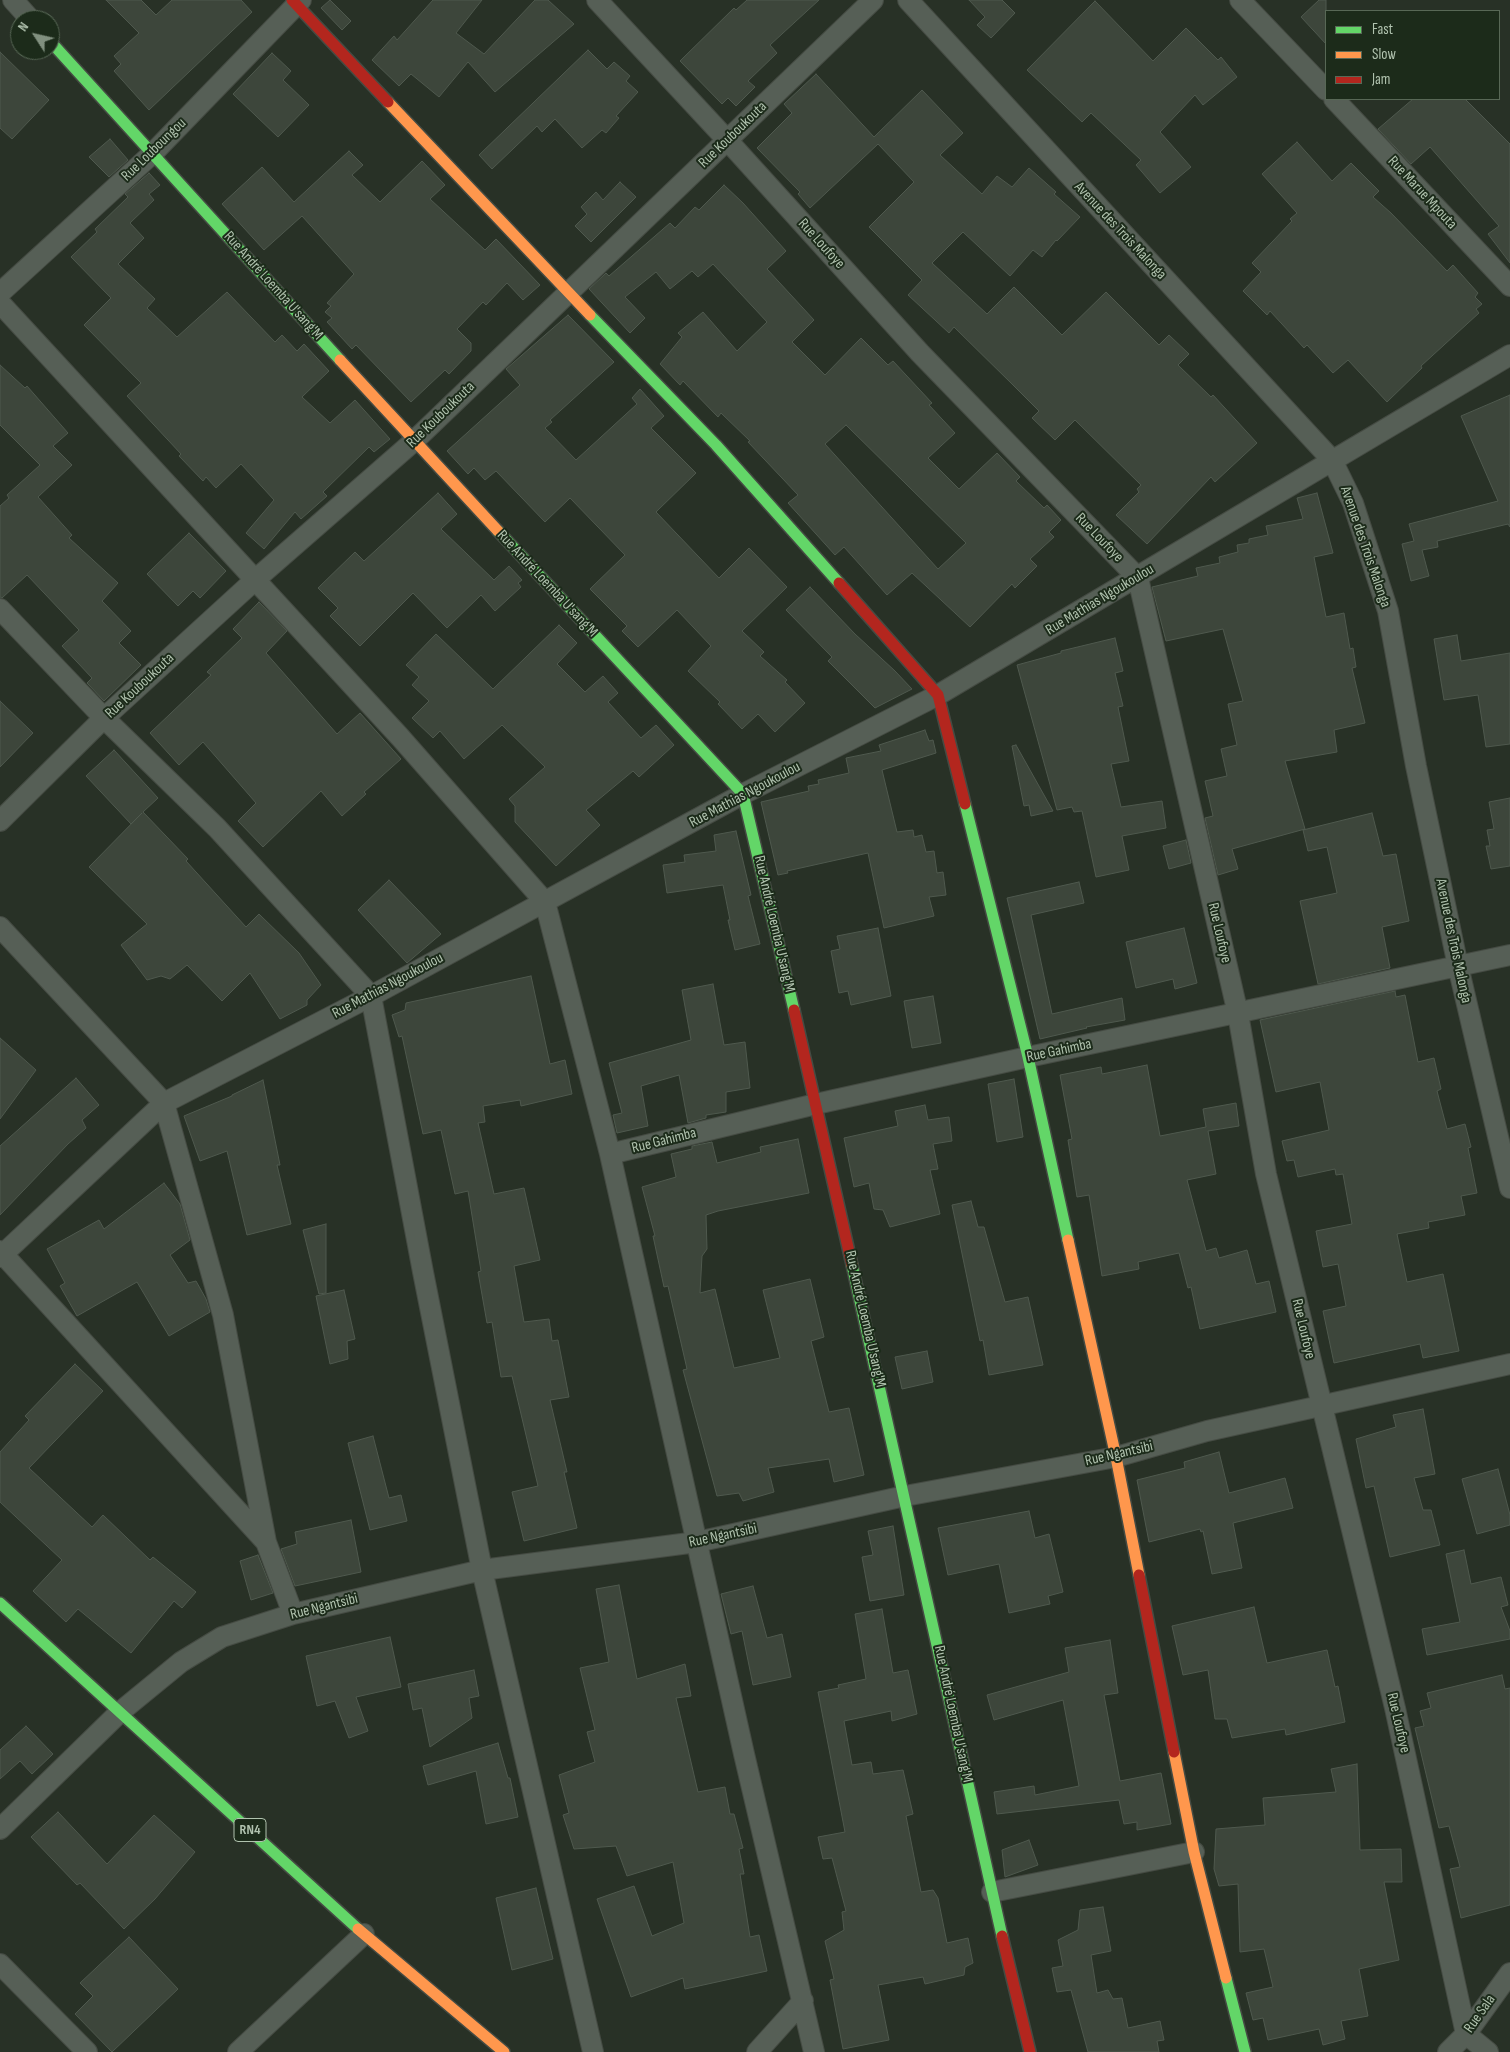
<!DOCTYPE html>
<html>
<head>
<meta charset="utf-8">
<style>
  body { margin:0 }
  #map { position:relative; width:1510px; height:2052px; overflow:hidden; background:#283126; font-family:"Sofia Sans Condensed",sans-serif }
  canvas { display:block }
  .legend { position:absolute; left:1325px; top:10px; width:175px; height:90px; box-sizing:border-box; background:#1c2b1a; border:1px solid #586856; margin:0; padding:6px 9px; list-style:none; font-size:15px; color:#b1c3af }
  .legend li { display:flex; align-items:center; gap:10px; height:25px }
  .legend b { width:25px; border:1px solid #586856 }
  .north { position:absolute; left:10px; top:10px; width:50px; height:50px; box-sizing:border-box; background:#1c2b1a; border:1px solid #586856; border-radius:50%; rotate:305deg; font-size:14px; font-weight:700; line-height:20px; text-align:center; color:#b1c3af }
  .north::after { content:''; display:block; margin:auto; width:18px; height:22px; background:#81907f; clip-path:polygon(50% 0,100% 100%,50% 72%,0 100%) }
</style>
</head>
<body>
<div id="map">
<canvas width="1510" height="2052"></canvas>
<ul class="legend">
<li><b style="height:6px;background:#63d668"></b>Fast</li>
<li><b style="height:6px;background:#ff974d"></b>Slow</li>
<li><b style="height:6px;background:#b3261e"></b>Jam</li>
</ul>
<div class="north">N</div>
</div>
<script>
const context = document.querySelector('canvas').getContext('2d');
context.lineJoin = 'round';
function paint(path, color) { context.fillStyle = color; context.fill(path, 'evenodd'); }
const toPath = rows => new Path2D(rows.map(r => 'M' + r).join(''));
function trace(path, color, width, dash) { context.strokeStyle = color; context.lineWidth = width; context.lineCap = dash ? 'butt' : 'round'; context.setLineDash(dash || []); context.stroke(path); }
function write(font, color, halo, rows, align = 'center') {
  context.font = font + ' "Sofia Sans Condensed",sans-serif'; context.lineWidth = 4; context.setLineDash([]); context.textBaseline = 'middle'; context.strokeStyle = halo; context.fillStyle = color; for (const [text, x, y, turn = 0] of rows) {
    context.save(); context.translate(x, y); context.rotate((+turn || 0) * Math.PI / 180); context.textAlign = isNaN(turn) ? turn : align; if (halo) context.strokeText(text, 0, 0); context.fillText(text, 0, 0); context.restore();
  }
}
const building = toPath([
  [106,0,141,0,156,15,172,0,241,0,252,12,149,110,114,71,121,64,114,56,139,33,106,0],
  [330,0,351,21,342,30,321,8,330,0],
  [433,0,482,0,456,33,484,54,535,0,548,0,574,24,495,92,468,62,439,97,411,74,399,86,372,60,394,36,397,40,433,0],
  [747,0,819,0,770,45,777,53,748,81,755,87,736,106,728,98,722,104,680,61,734,8,736,10,747,0],
  [969,0,1002,0,1015,13,991,38,977,25,985,17,969,0],
  [1319,0,1326,0,1326,44,1301,17,1319,0],
  [1095,1,1153,61,1186,28,1218,60,1221,57,1237,77,1203,105,1195,95,1160,132,1191,167,1160,193,1136,165,1141,160,1091,113,1082,122,1027,70,1095,1],
  [588,50,607,69,614,62,630,76,626,81,638,92,616,116,619,118,606,133,602,130,582,148,555,119,542,132,537,126,492,169,479,155,588,50],
  [0,52,49,100,12,139,0,128,0,52],
  [272,53,291,71,283,80,309,105,278,137,233,94,272,53],
  [816,74,874,137,922,90,963,133,940,155,982,194,997,176,1012,187,1029,168,1056,192,1054,194,1080,217,1057,241,1056,240,1042,257,1033,250,1010,276,963,232,932,263,987,314,1014,287,1062,335,1106,292,1159,345,1169,335,1189,354,1178,365,1211,397,1213,395,1257,443,1215,482,1211,477,1147,544,1116,515,1139,492,1137,489,1141,485,1075,420,1055,440,1032,418,1039,411,1013,385,954,327,949,333,908,295,922,280,869,227,914,182,878,144,810,208,798,194,800,192,757,148,792,113,784,104,816,74],
  [1413,99,1465,99,1510,144,1510,263,1488,234,1499,226,1430,147,1411,164,1378,129,1413,99],
  [110,139,128,160,109,177,89,157,110,139],
  [1297,142,1332,181,1351,163,1379,191,1373,197,1391,213,1447,271,1453,265,1478,293,1475,297,1482,304,1476,309,1479,313,1421,366,1422,368,1387,402,1348,360,1333,373,1307,345,1304,348,1270,311,1267,315,1243,291,1261,272,1252,263,1292,221,1290,219,1297,213,1262,174,1297,142],
  [349,151,363,165,352,175,380,202,422,161,445,185,430,199,485,250,496,239,540,285,523,300,507,283,486,305,483,302,457,329,471,343,471,351,449,374,445,370,411,402,356,345,352,349,327,322,332,318,325,312,331,306,327,303,354,274,302,216,264,250,222,204,262,167,294,202,349,151],
  [149,173,160,185,149,194,154,200,130,223,144,238,118,264,155,299,147,308,177,337,227,292,275,342,282,335,297,351,304,344,329,371,302,397,330,423,355,400,390,439,374,452,369,447,323,492,327,496,301,519,295,512,264,549,246,533,274,500,241,464,216,488,206,477,203,481,179,456,181,454,127,396,141,383,84,325,111,298,71,257,97,232,95,229,128,197,125,194,149,173],
  [620,182,636,197,591,242,575,226,587,214,581,207,596,192,603,200,620,182],
  [724,185,743,203,786,251,767,269,814,320,792,342,825,375,861,338,888,365,893,361,932,403,929,405,955,433,928,458,959,489,997,453,1020,477,1016,481,1044,508,1047,505,1061,520,1049,532,1054,537,1030,559,1037,566,1015,588,1012,584,970,627,912,573,887,595,844,547,835,555,788,503,798,495,748,442,750,441,721,413,718,417,683,381,680,385,660,364,682,337,678,333,703,312,737,351,767,322,713,264,698,277,692,271,670,289,656,272,625,297,645,318,630,333,589,289,606,273,609,276,670,223,675,228,695,207,699,210,724,185],
  [846,425,966,543,938,569,825,444,846,425],
  [568,315,614,362,550,420,552,422,545,428,576,460,637,404,632,398,640,389,664,416,651,428,696,473,656,512,719,578,749,548,787,587,742,631,764,652,760,656,787,680,785,682,805,703,775,732,758,714,742,729,718,704,720,702,688,671,711,646,677,610,638,647,622,631,627,626,590,589,625,555,570,498,545,522,496,471,485,480,474,468,468,474,447,451,520,385,506,369,568,315],
  [0,365,25,388,27,386,68,433,53,446,72,465,38,497,72,535,69,538,118,583,102,601,131,631,119,643,141,665,104,701,87,683,92,678,62,646,79,630,27,575,2,598,0,597,0,506,9,498,7,495,40,465,0,425,0,365],
  [1510,395,1510,527,1508,524,1437,541,1438,547,1422,550,1429,576,1411,581,1402,544,1414,541,1409,524,1498,501,1461,416,1510,395],
  [438,493,457,514,441,529,494,580,509,566,522,580,518,583,521,587,495,611,481,595,447,628,413,593,360,646,330,616,338,608,318,588,355,552,364,561,438,493],
  [1317,493,1333,553,1314,557,1326,617,1344,613,1350,649,1353,648,1356,667,1352,668,1365,723,1334,730,1337,752,1285,761,1305,829,1232,849,1238,869,1218,875,1205,818,1213,816,1205,781,1227,776,1221,749,1237,745,1228,704,1243,701,1223,629,1166,641,1152,587,1198,576,1196,568,1220,563,1219,557,1238,552,1237,545,1249,543,1249,539,1268,535,1266,526,1303,519,1297,498,1317,493],
  [189,533,226,571,200,598,193,591,178,606,147,574,189,533],
  [810,587,855,634,895,671,912,689,875,708,828,661,832,657,786,610,810,587],
  [259,602,287,631,266,653,337,734,360,713,401,759,364,792,366,794,342,816,321,791,263,847,238,821,256,803,203,742,179,765,150,733,211,675,207,672,242,638,233,629,259,602],
  [559,625,577,643,557,664,585,692,603,676,618,693,608,702,641,738,656,725,674,745,639,777,633,771,586,810,600,825,556,866,515,822,515,806,509,799,545,767,502,725,464,759,440,731,433,738,412,718,429,701,412,685,419,677,406,665,436,634,493,689,559,625],
  [1457,635,1461,661,1510,653,1510,744,1486,747,1478,695,1444,700,1434,639,1457,635],
  [1115,638,1123,671,1115,673,1123,706,1118,707,1129,761,1111,764,1121,807,1162,801,1166,828,1122,836,1129,870,1096,877,1082,811,1074,812,1072,807,1057,810,1017,665,1061,653,1061,651,1115,638],
  [0,701,33,733,0,767,0,701],
  [925,730,929,741,933,740,936,753,882,770,897,832,913,830,914,837,922,835,926,852,934,851,937,873,943,872,946,895,929,897,934,916,884,928,868,853,787,871,788,873,778,875,761,802,809,791,808,786,819,784,818,780,849,773,846,758,881,751,879,745,925,730],
  [1016,745,1044,795,1053,811,1031,816,1029,805,1024,806,1012,746,1016,745],
  [114,750,158,798,143,812,188,859,186,861,246,927,259,914,299,953,321,985,307,1000,307,1005,280,1019,250,973,222,1001,187,965,170,979,161,976,147,980,121,945,147,924,89,867,142,813,131,824,86,776,114,750],
  [1510,798,1510,866,1491,869,1486,846,1490,846,1487,830,1494,829,1489,802,1510,798],
  [1372,813,1383,856,1396,854,1409,921,1382,927,1390,968,1318,984,1300,901,1337,893,1327,847,1308,851,1303,830,1372,813],
  [736,831,751,895,748,896,760,944,735,950,728,920,730,920,723,885,667,893,663,865,685,862,684,855,716,851,714,835,736,831],
  [1186,840,1191,863,1169,869,1163,846,1186,840],
  [389,880,441,934,407,963,358,910,389,880],
  [1079,882,1084,903,1031,915,1052,1014,1122,998,1125,1020,1086,1027,1087,1028,1040,1039,1007,898,1079,882],
  [878,928,891,996,851,1005,848,991,839,993,831,951,840,949,837,936,878,928],
  [1184,928,1197,983,1175,989,1173,979,1136,988,1126,942,1184,928],
  [531,976,550,1064,565,1060,572,1094,521,1106,520,1100,483,1106,485,1122,478,1123,494,1194,524,1188,540,1260,514,1266,524,1322,549,1319,552,1341,558,1340,569,1397,550,1400,567,1472,564,1472,577,1528,524,1541,512,1492,538,1486,512,1376,501,1377,492,1322,487,1323,478,1272,481,1271,468,1191,455,1194,441,1130,423,1134,402,1036,399,1037,392,1015,405,1010,406,1003,531,976],
  [713,984,724,1045,745,1042,750,1088,726,1092,726,1112,706,1115,706,1118,688,1123,679,1075,641,1086,648,1126,617,1133,613,1115,622,1113,609,1063,691,1040,682,990,713,984],
  [1395,991,1396,997,1405,995,1418,1062,1434,1058,1441,1089,1437,1091,1447,1129,1465,1124,1471,1147,1468,1148,1477,1193,1461,1196,1465,1215,1428,1222,1429,1228,1397,1234,1407,1282,1443,1274,1459,1351,1423,1358,1420,1344,1334,1363,1323,1311,1346,1306,1338,1264,1323,1267,1316,1231,1352,1224,1343,1174,1336,1175,1335,1169,1298,1177,1294,1160,1287,1161,1282,1141,1329,1130,1320,1082,1276,1092,1260,1020,1395,991],
  [933,996,941,1043,912,1048,904,1001,933,996],
  [0,1038,36,1070,0,1119,0,1038],
  [1147,1065,1160,1136,1206,1127,1203,1109,1236,1103,1239,1126,1208,1131,1216,1174,1187,1180,1206,1251,1216,1248,1219,1258,1247,1250,1256,1284,1269,1281,1276,1312,1200,1329,1191,1287,1188,1288,1179,1253,1138,1262,1139,1269,1102,1276,1089,1195,1077,1197,1068,1140,1072,1139,1060,1075,1101,1067,1102,1074,1147,1065],
  [76,1078,99,1105,82,1120,86,1128,68,1144,0,1215,0,1146,76,1078],
  [1014,1079,1023,1137,997,1142,988,1084,1014,1079],
  [263,1080,280,1165,277,1165,291,1224,247,1235,227,1151,200,1161,184,1116,232,1096,232,1095,263,1080],
  [925,1105,928,1120,949,1117,952,1141,933,1144,938,1169,930,1170,940,1214,890,1227,883,1210,874,1209,869,1183,854,1187,844,1138,898,1126,895,1111,925,1105],
  [798,1139,809,1193,718,1211,706,1215,707,1249,702,1256,700,1293,715,1289,734,1368,780,1358,763,1290,810,1279,824,1337,811,1341,829,1412,849,1408,864,1475,834,1482,829,1459,768,1468,774,1492,743,1501,739,1493,717,1496,683,1370,687,1369,668,1286,664,1287,653,1236,655,1236,642,1187,676,1177,671,1154,692,1149,692,1146,712,1142,717,1163,761,1152,760,1147,798,1139],
  [164,1183,180,1204,190,1240,170,1255,188,1283,196,1281,206,1299,210,1312,169,1336,137,1282,77,1316,60,1286,65,1283,47,1249,99,1220,104,1229,164,1183],
  [971,1201,978,1227,984,1227,1005,1302,1028,1297,1043,1365,989,1375,983,1340,980,1341,952,1205,971,1201],
  [326,1224,326,1293,319,1294,303,1230,326,1224],
  [344,1290,355,1339,347,1341,348,1359,330,1364,316,1296,344,1290],
  [927,1351,933,1382,902,1389,895,1357,927,1351],
  [75,1364,103,1391,29,1468,92,1527,103,1515,150,1560,153,1557,196,1592,182,1608,174,1601,131,1653,78,1609,66,1622,33,1591,62,1560,0,1502,0,1452,29,1420,25,1416,75,1364],
  [1423,1409,1435,1474,1414,1478,1423,1510,1431,1510,1440,1545,1390,1557,1374,1486,1366,1488,1356,1439,1396,1427,1393,1415,1423,1409],
  [373,1436,389,1498,401,1495,407,1521,370,1530,348,1443,373,1436],
  [1219,1452,1229,1493,1285,1478,1293,1508,1233,1523,1242,1568,1212,1574,1203,1531,1201,1532,1200,1529,1149,1542,1137,1480,1185,1468,1184,1462,1219,1452],
  [1498,1469,1510,1515,1510,1525,1477,1534,1462,1479,1498,1469],
  [1029,1511,1035,1538,1049,1534,1063,1592,1048,1596,1050,1604,1009,1613,999,1564,948,1575,938,1528,1029,1511],
  [351,1520,361,1572,295,1586,281,1549,297,1544,295,1532,351,1520],
  [893,1526,904,1595,870,1601,862,1557,873,1555,868,1531,893,1526],
  [1464,1550,1471,1584,1501,1577,1508,1605,1501,1607,1510,1631,1510,1639,1427,1655,1422,1629,1460,1622,1446,1554,1464,1550],
  [258,1555,273,1593,251,1600,240,1561,258,1555],
  [619,1585,637,1679,685,1664,691,1696,676,1698,698,1792,725,1787,730,1814,734,1814,743,1848,739,1849,744,1874,740,1874,750,1937,759,1935,767,1971,685,1989,683,1978,631,1997,597,1899,634,1886,652,1936,684,1923,673,1862,627,1876,616,1846,574,1849,563,1815,569,1813,559,1775,595,1762,587,1732,595,1730,580,1668,609,1662,596,1589,619,1585],
  [753,1586,767,1638,782,1634,791,1677,753,1685,742,1631,731,1634,721,1594,753,1586],
  [1254,1607,1267,1663,1327,1650,1335,1687,1338,1686,1345,1722,1286,1735,1285,1729,1232,1738,1227,1719,1215,1719,1208,1670,1183,1675,1172,1626,1254,1607],
  [882,1609,893,1673,908,1670,917,1714,892,1721,891,1711,844,1721,852,1765,871,1762,873,1774,903,1770,913,1814,906,1816,921,1892,933,1890,938,1898,947,1943,968,1938,973,1963,965,1967,964,1975,925,1984,923,1977,878,1985,889,2040,843,2049,830,1980,834,1979,825,1941,844,1930,842,1912,846,1911,832,1858,823,1859,818,1837,845,1832,818,1692,839,1688,838,1685,866,1679,855,1614,882,1609],
  [390,1637,401,1687,356,1697,368,1731,349,1738,335,1701,317,1706,306,1656,390,1637],
  [1110,1640,1118,1693,1104,1695,1120,1781,1161,1773,1171,1824,1137,1830,1137,1822,1124,1824,1119,1800,997,1814,994,1792,1034,1786,1035,1795,1079,1786,1063,1700,994,1720,987,1695,1069,1672,1065,1648,1110,1640],
  [474,1670,479,1696,469,1698,472,1718,430,1747,422,1708,413,1710,408,1684,474,1670],
  [1502,1675,1505,1689,1510,1688,1510,1905,1461,1918,1450,1869,1460,1867,1449,1826,1439,1828,1415,1728,1424,1726,1420,1711,1431,1708,1427,1693,1502,1675],
  [26,1726,53,1754,32,1774,20,1761,0,1779,0,1750,26,1726],
  [498,1743,508,1778,510,1778,518,1817,486,1824,476,1771,428,1785,423,1766,498,1743],
  [1357,1764,1360,1850,1401,1849,1402,1882,1384,1882,1399,1960,1359,1969,1368,2016,1341,2021,1345,2039,1323,2045,1319,2029,1268,2040,1263,2018,1253,2020,1246,1993,1273,1987,1264,1949,1240,1952,1238,1884,1219,1886,1214,1869,1216,1829,1265,1825,1263,1798,1336,1792,1331,1769,1357,1764],
  [58,1812,107,1864,154,1815,195,1852,155,1899,124,1929,80,1883,77,1885,31,1837,58,1812],
  [1029,1840,1038,1865,1005,1877,1002,1850,1029,1840],
  [536,1888,553,1959,512,1970,496,1898,536,1888],
  [1103,1907,1111,1951,1091,1955,1097,1993,1108,1990,1113,1999,1122,1998,1128,2028,1160,2021,1164,2040,1157,2041,1159,2052,1088,2052,1071,1990,1057,1992,1052,1968,1063,1966,1058,1940,1078,1930,1080,1910,1103,1907],
  [129,1937,178,1989,112,2052,75,2014,93,1996,80,1983,129,1937]
]);
const street = toPath([
  [13,0,31,20],
  [597,0,728,141,920,353,1138,578,1238,1014,1266,1174,1395,1708,1466,2034,1488,2052],
  [908,0,1332,460,1353,503,1388,611,1416,766,1458,966,1510,1188],
  [1240,0,1326,90],
  [1334,99,1510,286],
  [0,293,153,153,301,0],
  [0,303,400,737,545,902,610,1154,744,1754,814,2052],
  [0,609,104,718,217,828,371,996,423,1272,482,1570,593,2052],
  [0,821,104,718,256,579,414,441,873,0],
  [0,927,164,1103,223,1315,266,1542,293,1614],
  [610,1154,816,1104,1028,1057,1510,955],
  [0,1251,266,1542],
  [0,1257,164,1103,371,996,743,794,938,695,1510,355],
  [0,1829,120,1712,181,1662,222,1637,293,1614,482,1570,697,1542,905,1496,1116,1457,1207,1431,1510,1364],
  [992,1892,1194,1852],
  [0,1964,87,2052],
  [238,2052,364,1934],
  [757,2052,803,2001],
  [1448,2052,1466,2034,1510,1973]
]);
const fast = toPath([
  [50,41,340,360],
  [590,315,716,445,839,583],
  [498,531,743,794,794,1010],
  [965,804,1028,1057,1068,1240],
  [852,1265,1002,1936],
  [0,1603,358,1929],
  [1226,1978,1245,2052]
]);
const slow = toPath([
  [388,102,590,315],
  [340,360,498,531],
  [1068,1240,1116,1457,1139,1575],
  [1174,1752,1194,1852,1226,1978],
  [358,1929,504,2052]
]);
const jam = toPath([
  [292,0,388,102],
  [839,583,938,695,965,804],
  [794,1010,852,1265],
  [1139,1575,1174,1752],
  [1002,1936,1030,2052]
]);
const shields = [
  [250,1830,32]
];
const shieldNames = [
  ["RN4",250,1830]
];
const streetNames = [
  ["Rue Kouboukouta",733,135,-44],
  ["Rue Louboungou",154,150,-44],
  ["Rue Marue Mpouta",1422,193,47],
  ["Avenue des Trois Malonga",1120,231,47],
  ["Rue Loufoye",821,244,48],
  ["Rue André Loemba U'sang'M",273,286,48],
  ["Rue Kouboukouta",441,415,-44],
  ["Rue Loufoye",1099,538,46],
  ["Avenue des Trois Malonga",1365,547,71],
  ["Rue André Loemba U'sang'M",547,584,47],
  ["Rue Mathias Ngoukoulou",1100,600,-31],
  ["Rue Kouboukouta",140,686,-43],
  ["Rue Mathias Ngoukoulou",745,795,-28],
  ["Rue André Loemba U'sang'M",774,924,77],
  ["Rue Loufoye",1219,933,77],
  ["Avenue des Trois Malonga",1453,941,78],
  ["Rue Mathias Ngoukoulou",388,986,-28],
  ["Rue Gahimba",1059,1051,-12],
  ["Rue Gahimba",664,1141,-14],
  ["Rue André Loemba U'sang'M",865,1319,77],
  ["Rue Loufoye",1303,1329,77],
  ["Rue Ngantsibi",1119,1454,-13],
  ["Rue Ngantsibi",723,1536,-12],
  ["Rue Ngantsibi",324,1607,-14],
  ["Rue André Loemba U'sang'M",953,1714,78],
  ["Rue Loufoye",1398,1723,77],
  ["Rue Sala",1480,2014,-55]
];
paint(building, '#3d463b');
trace(building, '#4f594e', 1);
trace(street, '#454b43', 22);
trace(fast, '#454b43', 14);
trace(slow, '#454b43', 14);
trace(jam, '#454b43', 14);
trace(street, '#565f56', 20);
trace(fast, '#63d668', 11);
trace(slow, '#ff974d', 11);
trace(jam, '#b3261e', 11);
for (const [x, y, w] of shields) { const box = new Path2D(); box.roundRect(x - w / 2, y - 11.5, w, 23, 4); context.fillStyle = '#1c2b1a'; context.fill(box); trace(box, '#b1c3af', 1); }
write('bold 14px', '#b1c3af', null, shieldNames);
write('15px', '#b1c3af', '#1c2b1a', streetNames);
</script>
</body>
</html>
